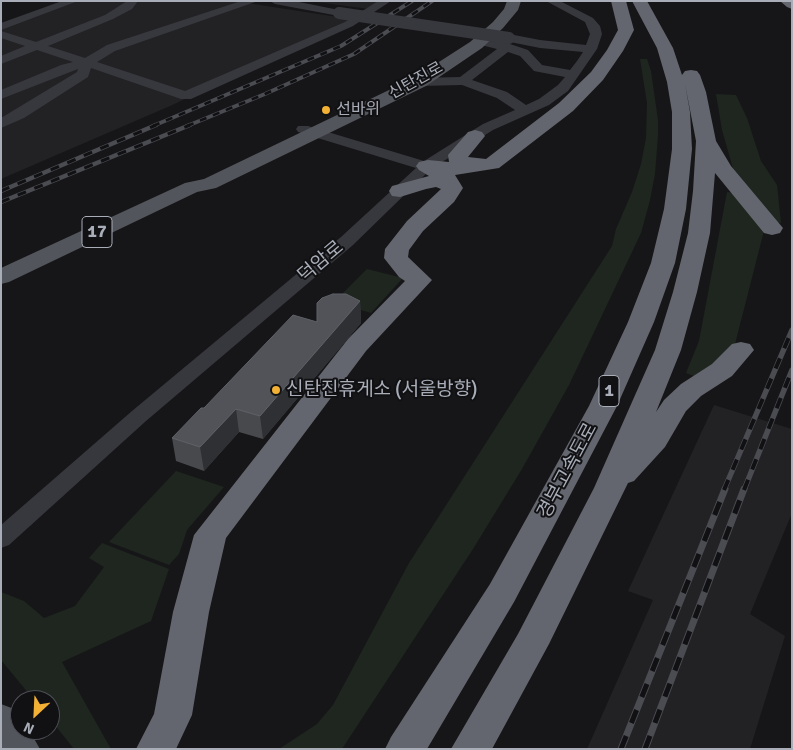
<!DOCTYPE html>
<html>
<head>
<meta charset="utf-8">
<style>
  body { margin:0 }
  #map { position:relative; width:793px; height:750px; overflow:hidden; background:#161618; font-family:Signika,sans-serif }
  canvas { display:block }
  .frame { position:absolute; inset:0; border:2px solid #a8adb8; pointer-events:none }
  .north { position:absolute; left:10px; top:690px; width:50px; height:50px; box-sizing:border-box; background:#111113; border:1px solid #4d4f55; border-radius:50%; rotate:205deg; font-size:14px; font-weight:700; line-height:20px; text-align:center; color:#a8adb8 }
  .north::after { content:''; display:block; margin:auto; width:18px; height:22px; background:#f2b134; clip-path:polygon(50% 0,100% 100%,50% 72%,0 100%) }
</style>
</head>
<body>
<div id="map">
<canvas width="793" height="750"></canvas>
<div class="frame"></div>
<div class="north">N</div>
</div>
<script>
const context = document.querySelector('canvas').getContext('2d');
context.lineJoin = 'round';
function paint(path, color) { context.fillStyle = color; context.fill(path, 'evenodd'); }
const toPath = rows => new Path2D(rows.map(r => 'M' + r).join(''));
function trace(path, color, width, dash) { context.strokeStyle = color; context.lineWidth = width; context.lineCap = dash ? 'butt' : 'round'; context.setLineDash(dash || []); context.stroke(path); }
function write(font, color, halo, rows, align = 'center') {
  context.font = font + ' Signika,"Noto Sans KR",sans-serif'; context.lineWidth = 4; context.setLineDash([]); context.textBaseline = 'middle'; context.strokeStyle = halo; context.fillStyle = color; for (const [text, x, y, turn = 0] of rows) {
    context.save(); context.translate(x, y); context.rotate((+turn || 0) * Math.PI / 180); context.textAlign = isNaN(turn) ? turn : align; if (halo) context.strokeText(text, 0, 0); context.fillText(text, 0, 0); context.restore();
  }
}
const built = toPath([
  [73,1,234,1,351,19,343,25,170,106,1,179,1,27],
  [309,1,382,1,369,9],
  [714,405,792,429,792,513,750,614,785,636,750,749,587,749,653,600,628,591]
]);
const green = toPath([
  [640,59,647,59,651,71,658,120,658,136,655,174,650,200,641,233,569,385,522,469,473,549,342,749,279,749,317,724,333,705,409,563,612,246,616,229,632,192,641,164,646,138,647,103],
  [716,94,736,95,747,118,761,161,777,185,781,223,773,222,734,172,722,130],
  [727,192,735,193,765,227,734,348,696,377,686,373,699,341],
  [367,269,403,278,371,313,334,302],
  [176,471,224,487,187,530,179,554,169,565,109,542],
  [102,543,169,569,151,621,62,662,111,749,74,749,50,719,50,700,34,700,1,660,1,592,24,601,44,618,75,606,104,567,89,558]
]);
const minor = toPath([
  [62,1,78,1,1,30,1,23,62,1],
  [127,1,138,1,132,9,113,19,48,46,85,58,107,45,241,1,258,1,115,51,97,62,185,91,345,22,378,1,391,1,353,26,191,99,181,99,91,68,88,77,24,118,1,128,1,118,77,72,78,69,1,99,1,90,61,65,73,62,37,50,1,64,1,56,25,46,1,38,1,31,36,42,105,15,127,1],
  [270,1,294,1,339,10,345,13,339,16,275,4,270,1],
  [546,1,560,1,593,18,600,26,602,34,597,49,568,91,549,105,493,130,431,169,353,245,146,421,9,545,1,548,1,525,132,411,341,237,416,168,298,132,296,129,298,126,308,126,424,161,483,124,515,110,497,98,462,85,420,86,414,82,420,78,460,77,497,49,477,44,475,41,477,38,481,37,507,43,528,50,542,65,570,70,577,61,583,52,540,48,505,41,503,38,509,34,540,40,586,45,590,34,585,22,546,1],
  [508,52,520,56,534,71,565,77,558,85,539,99,526,105,507,92,472,80,508,52]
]);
const major = toPath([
  [507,1,521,1,518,10,503,28,482,48,426,86,216,188,197,192,9,282,1,284,1,268,185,183,204,179,414,78,470,42,493,22,504,9,507,1],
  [1,704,14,709,20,717,20,730,29,730,40,749,1,749,1,704]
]);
const highway = toPath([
  [611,1,626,1,634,30,623,51,603,80,573,111,499,168,455,175,463,188,454,202,423,231,409,250,408,257,432,280,366,351,226,538,209,612,192,715,176,749,136,749,154,714,173,612,194,535,348,339,405,281,399,277,384,258,385,249,407,221,441,189,436,187,426,189,400,197,392,196,389,191,392,186,429,176,419,170,416,166,419,162,428,160,449,162,448,155,468,132,475,130,482,132,485,136,468,157,486,159,559,103,591,72,607,50,618,30,611,1],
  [632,1,647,1,673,48,682,75,685,71,691,70,697,71,700,75,706,92,716,141,731,166,783,228,780,233,772,235,764,233,715,173,710,233,697,292,681,350,656,412,664,400,681,384,712,364,732,344,741,342,750,344,754,350,732,376,701,396,686,411,665,447,634,481,628,483,549,644,492,749,451,749,518,634,594,488,655,350,673,292,688,233,693,191,696,141,685,84,690,112,692,149,686,209,675,263,654,322,617,406,514,602,427,749,385,749,391,737,490,584,589,406,628,322,651,263,664,209,672,149,672,112,667,82,657,48,632,1],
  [780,1,792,1,792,9,787,7,780,1]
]);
const railFar3 = toPath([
  [153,126,341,46,412,1],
  [187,126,265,94,354,54,432,1]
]);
const railFar2 = toPath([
  [1,191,156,125],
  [1,202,190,125]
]);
const railFar1 = toPath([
  [724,490,792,330],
  [744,490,792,370]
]);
const rail = toPath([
  [621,749,725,489],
  [645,749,744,489]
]);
const minorBridge = toPath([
  [339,13,509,38]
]);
const wall = toPath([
  [360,301,361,323,263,439,239,432,204,471,176,461,172,438,204,408,317,322]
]);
const shadedWall = toPath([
  [360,301,361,323,263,439,260,416],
  [236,409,239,432,204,471,200,447]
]);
const building = toPath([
  [333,294,346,294,360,301,260,416,236,409,200,447,172,438,201,408,204,408,293,315,317,322,317,303,322,298,333,294]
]);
const markers = [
  [326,110,5,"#f2b134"],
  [276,390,5,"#f2b134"]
];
const farStreetnames = [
  ["신탄진로",416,81,-29]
];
const farPoinames = [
  ["선바위",336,110]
];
const shields = [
  [97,232,30],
  [609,391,20]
];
const shieldNames = [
  ["17",97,232],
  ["1",609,391]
];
const streetNames = [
  ["덕암로",321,262,-40],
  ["경부고속도로",568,471,-62]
];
const poiNames = [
  ["신탄진휴게소 (서울방향)",286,390]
];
paint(built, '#222225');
paint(green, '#1e261f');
paint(minor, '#37383d');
paint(major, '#53555c');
paint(highway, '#63666e');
trace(railFar3, '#4a4c52', 4);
trace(railFar2, '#4a4c52', 4.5);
trace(railFar1, '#4a4c52', 5.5);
trace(rail, '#4a4c52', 7);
trace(railFar3, '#111113', 2.5, [7]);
trace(railFar2, '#111113', 3, [9]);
trace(railFar1, '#111113', 4, [11]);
trace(rail, '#111113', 5, [14]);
trace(minorBridge, '#37383d', 12);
paint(wall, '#47494d');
paint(shadedWall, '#2f3033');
paint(building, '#525359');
trace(building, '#5f6168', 1);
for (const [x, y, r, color] of markers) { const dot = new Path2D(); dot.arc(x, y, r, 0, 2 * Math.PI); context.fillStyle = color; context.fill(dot); trace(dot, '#111113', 2); }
write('16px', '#a8adb8', '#111113', farStreetnames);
write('16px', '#a8adb8', '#111113', farPoinames, 'left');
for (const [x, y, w] of shields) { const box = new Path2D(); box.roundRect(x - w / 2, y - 15.5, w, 31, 4); context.fillStyle = '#111113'; context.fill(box); trace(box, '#a8adb8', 1); }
write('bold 18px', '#a8adb8', null, shieldNames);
write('19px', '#a8adb8', '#111113', streetNames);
write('19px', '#a8adb8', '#111113', poiNames, 'left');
</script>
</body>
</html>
